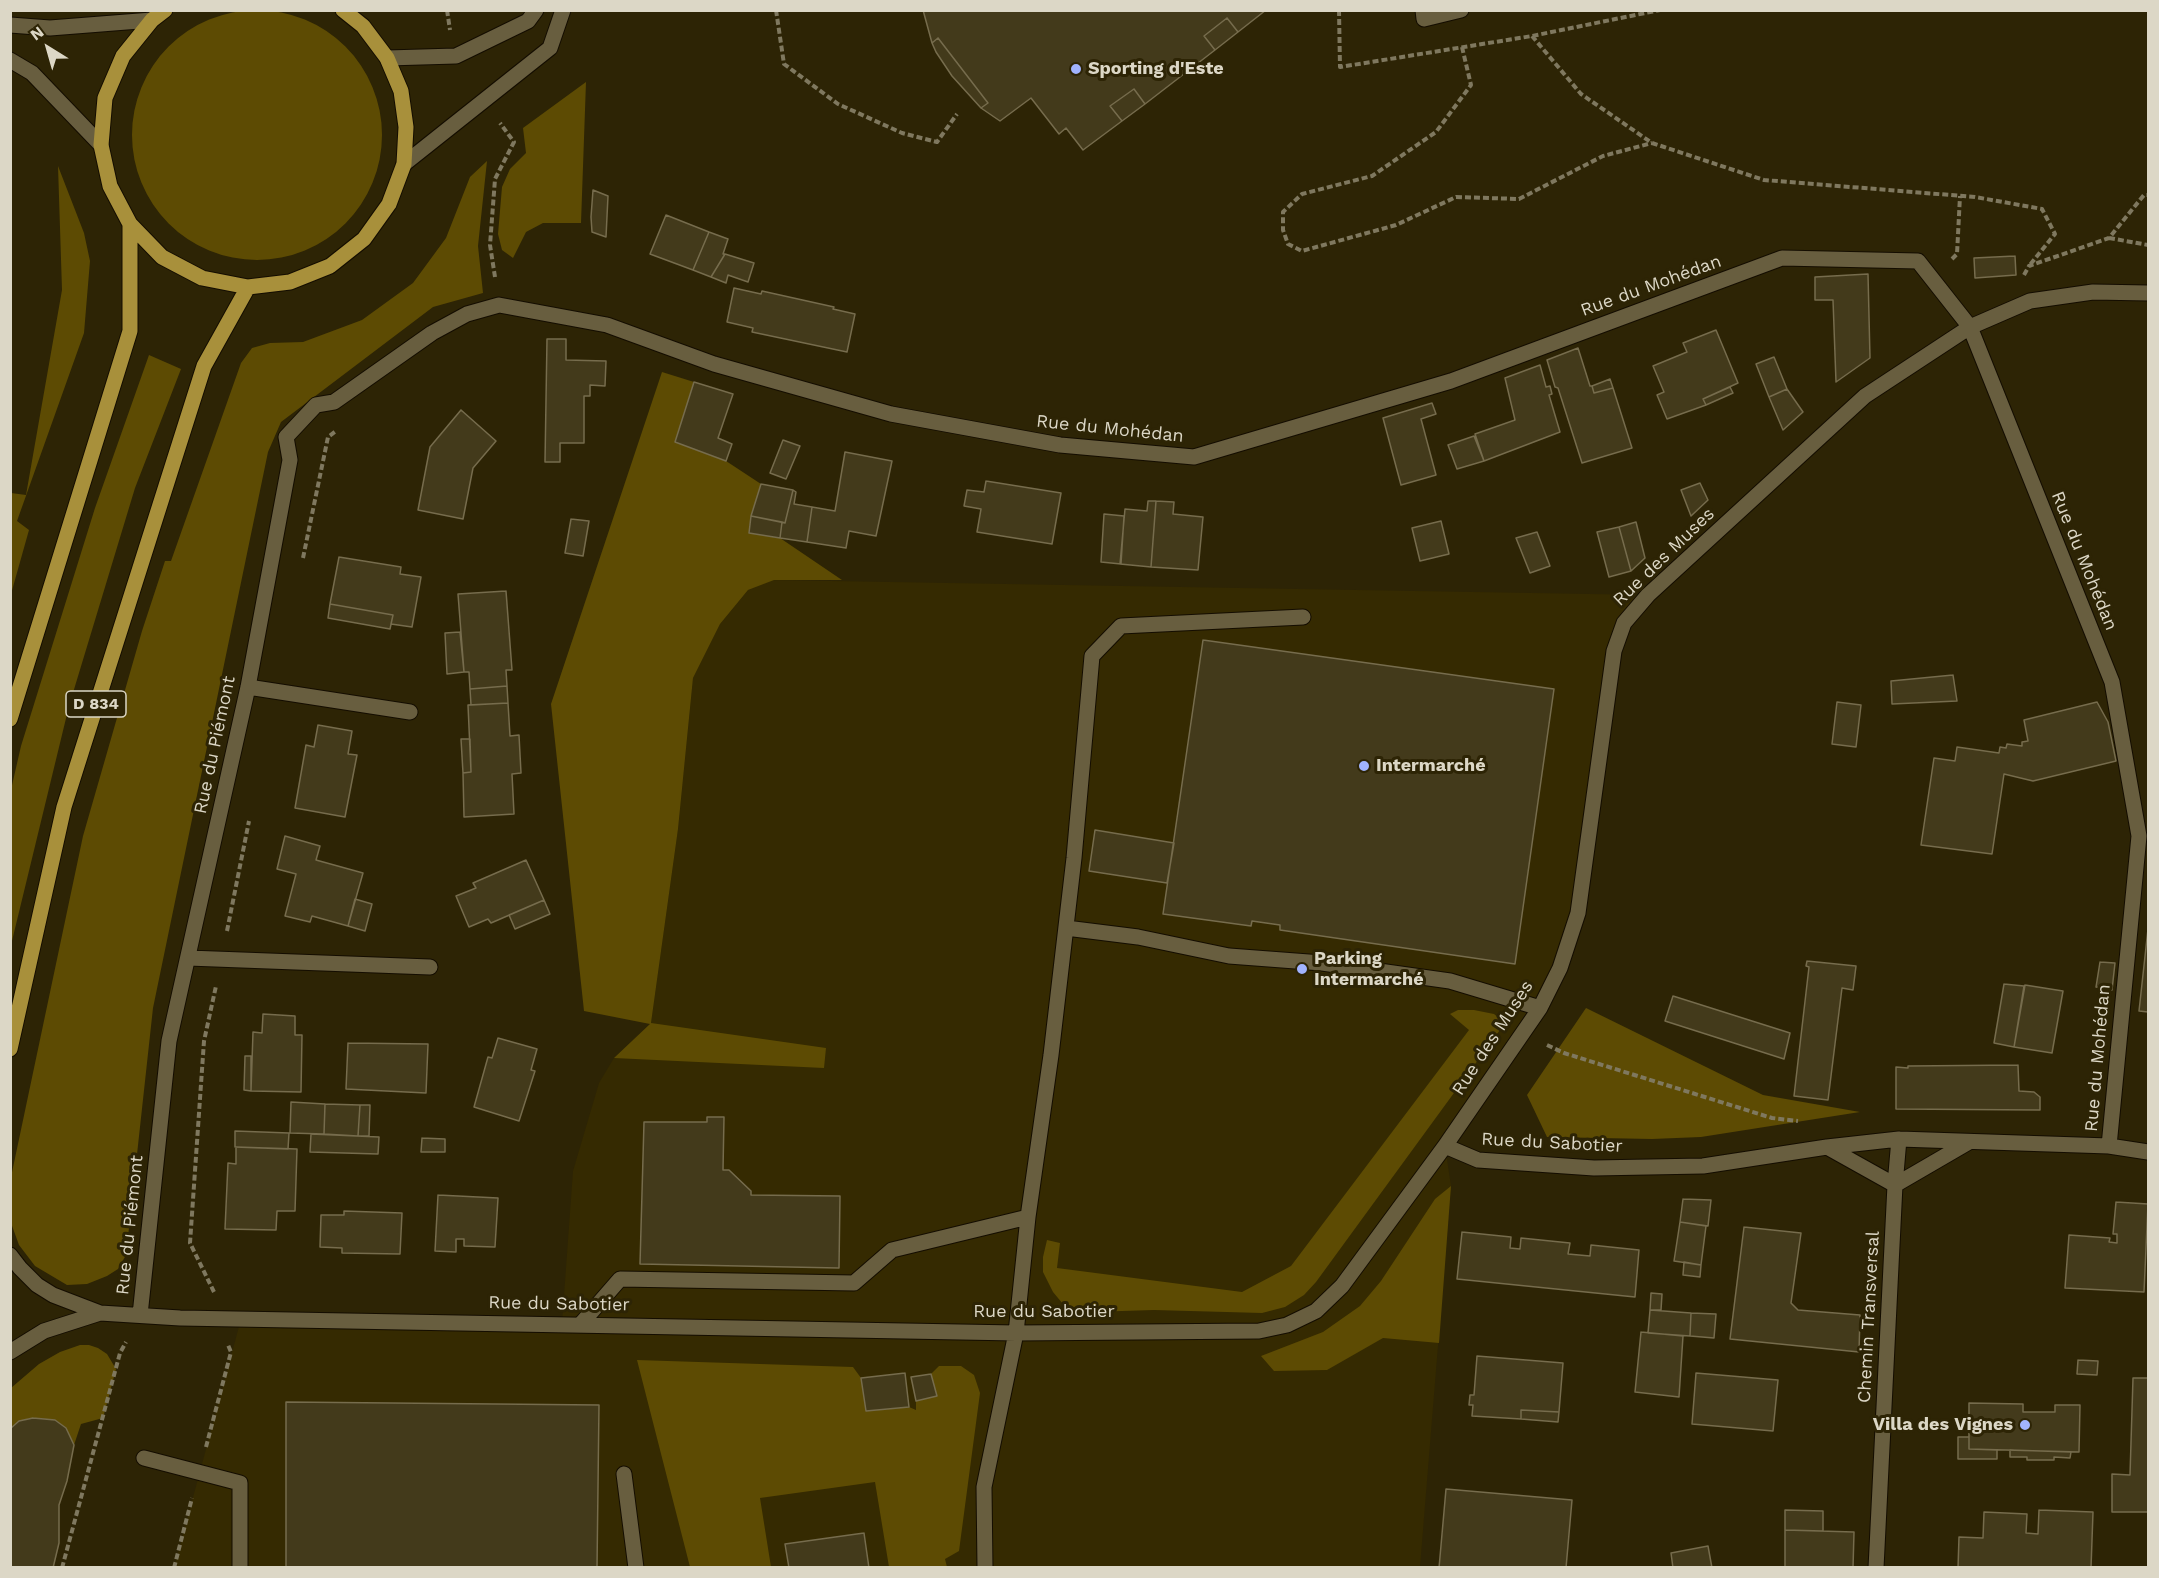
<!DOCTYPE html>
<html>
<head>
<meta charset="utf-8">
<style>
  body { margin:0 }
  #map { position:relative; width:2159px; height:1578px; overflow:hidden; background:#2d2405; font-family:"Work Sans",sans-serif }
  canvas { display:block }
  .frame { position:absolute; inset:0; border:12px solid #dcd7c6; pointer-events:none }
  .north { position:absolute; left:18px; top:18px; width:60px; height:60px; -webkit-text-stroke:4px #2d2405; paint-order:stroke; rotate:323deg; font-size:16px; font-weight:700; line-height:24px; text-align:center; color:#dcd7c6 }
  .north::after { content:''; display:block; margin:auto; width:21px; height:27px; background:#dcd7c6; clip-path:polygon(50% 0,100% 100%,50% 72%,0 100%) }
</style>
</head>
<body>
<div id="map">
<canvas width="2159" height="1578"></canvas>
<div class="frame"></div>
<div class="north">N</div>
</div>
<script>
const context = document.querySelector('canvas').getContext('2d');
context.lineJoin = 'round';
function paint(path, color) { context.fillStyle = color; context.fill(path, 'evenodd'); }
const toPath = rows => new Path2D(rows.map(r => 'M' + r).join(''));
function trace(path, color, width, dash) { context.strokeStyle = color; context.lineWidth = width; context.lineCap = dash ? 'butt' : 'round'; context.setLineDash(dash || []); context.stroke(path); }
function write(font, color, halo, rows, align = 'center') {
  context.font = font + ' "Work Sans",sans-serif'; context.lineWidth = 6; context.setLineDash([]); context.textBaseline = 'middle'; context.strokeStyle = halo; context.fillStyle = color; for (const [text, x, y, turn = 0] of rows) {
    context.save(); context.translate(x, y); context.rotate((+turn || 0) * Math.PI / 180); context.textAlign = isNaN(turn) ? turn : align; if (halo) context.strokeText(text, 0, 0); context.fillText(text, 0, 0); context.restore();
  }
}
const built = toPath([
  [773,580,1648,595,1624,623,1578,913,1560,968,1445,1146,1451,1186,1420,1567,174,1568,241,1319,562,1323,573,1171,599,1083,614,1058,651,1023,678,829,693,678,720,624,748,590]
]);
const green = toPath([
  '132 135a125 125 0 1 1 250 0a125 125 0 1 1-250 0Z',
  [586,82,581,223,543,223,526,232,513,258,502,250,498,234,502,187,510,169,526,153,523,128],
  [487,161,478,246,483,293,433,307,281,422,268,452,153,1008,126,1255,118,1269,107,1276,87,1284,67,1285,35,1266,19,1245,11,1223,11,1177,83,836,142,631,165,561,171,561,241,363,252,348,270,343,303,342,362,320,413,283,446,238,470,177],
  [58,166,84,233,90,261,84,333,17,521,29,530,11,594,11,493,26,495,62,290],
  [149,355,181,369,135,488,69,706,11,945,10,794,21,746,95,508],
  [662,372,694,382,675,442,726,461,761,484,751,516,749,533,780,538,842,580,774,580,748,590,720,624,693,678,678,829,651,1023,826,1048,824,1068,614,1058,650,1024,584,1011,551,704],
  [1586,1008,1763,1095,1860,1112,1701,1137,1652,1139,1547,1137,1527,1095],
  [1458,1010,1474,1010,1494,1014,1505,1023,1316,1282,1304,1295,1285,1307,1262,1313,1154,1310,1090,1312,1063,1304,1053,1292,1043,1272,1043,1257,1047,1240,1060,1243,1057,1268,1242,1292,1291,1266,1469,1030,1450,1014],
  [1451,1186,1439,1343,1383,1338,1327,1370,1274,1371,1261,1356,1323,1332,1360,1306,1381,1281,1435,1199],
  [80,1345,89,1345,98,1348,107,1354,116,1369,103,1418,81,1424,74,1445,55,1420,33,1418,19,1421,11,1429,11,1388,39,1364,60,1352],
  [637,1360,853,1367,861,1378,867,1411,909,1407,916,1410,916,1401,936,1396,931,1374,939,1366,961,1366,974,1375,980,1393,959,1551,945,1559,947,1567,889,1567,875,1482,760,1498,771,1567,690,1567]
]);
const building = toPath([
  [923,10,1266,10,1238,32,1227,18,1204,36,1215,50,1145,104,1134,89,1110,106,1122,121,1083,150,1066,128,1059,134,1031,98,1000,121,981,108,988,103,938,38,932,43,923,10],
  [1227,18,1238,32,1215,50,1204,36,1227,18],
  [938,38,988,103,981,108,952,76,936,52,932,43,938,38],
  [1134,89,1145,104,1122,121,1110,106,1134,89],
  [593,190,608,196,606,237,592,232,591,217,593,190],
  [666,215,709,232,693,270,650,254,666,215],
  [709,232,728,239,723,254,725,254,711,277,693,270,709,232],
  [725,254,754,263,748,282,728,275,726,283,711,277,725,254],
  [2015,256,2016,275,1975,278,1974,258,2015,256],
  [1868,274,1870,358,1836,382,1833,300,1815,300,1815,277,1868,274],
  [734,288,761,294,762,291,834,307,833,309,855,314,847,352,752,332,753,328,727,322,734,288],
  [1716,330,1738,383,1703,399,1706,405,1667,419,1657,395,1664,392,1653,366,1687,352,1683,343,1716,330],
  [547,339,566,339,566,360,606,361,605,386,590,385,590,396,584,396,584,443,560,443,560,462,545,462,547,339],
  [1578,348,1590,386,1592,386,1594,393,1613,388,1632,448,1582,463,1558,388,1555,387,1547,360,1578,348],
  [1774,357,1787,389,1769,397,1756,364,1774,357],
  [1540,365,1546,387,1550,386,1552,394,1549,395,1560,432,1484,461,1475,434,1515,420,1505,378,1540,365],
  [1610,379,1613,388,1594,393,1592,386,1610,379],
  [694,382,733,394,718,438,732,444,726,461,675,442,694,382],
  [1730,387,1733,393,1706,405,1703,399,1730,387],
  [1787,389,1803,412,1783,430,1769,397,1787,389],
  [1432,403,1436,414,1421,419,1436,475,1401,485,1383,418,1432,403],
  [461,410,496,441,473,468,463,519,418,510,430,447,461,410],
  [1474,436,1484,461,1457,469,1448,445,1474,436],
  [783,440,800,446,786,479,770,473,783,440],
  [845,452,892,461,876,536,849,531,846,548,807,542,812,507,835,511,845,452],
  [986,481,1061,493,1052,544,977,532,981,509,964,506,967,490,984,492,986,481],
  [1700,483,1708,500,1691,516,1681,490,1700,483],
  [761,484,793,490,785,523,751,516,761,484],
  [793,490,796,492,794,504,812,507,807,542,780,538,782,522,785,523,793,490],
  [1148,501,1156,501,1151,567,1120,564,1125,509,1147,511,1148,501],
  [1156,501,1174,502,1173,514,1203,517,1198,570,1151,567,1156,501],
  [1104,514,1124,516,1121,564,1101,562,1104,514],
  [751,516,782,522,780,538,749,533,751,516],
  [571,519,589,521,583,556,565,553,571,519],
  [1441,521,1449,554,1420,561,1412,528,1441,521],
  [1636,522,1645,558,1631,571,1619,527,1636,522],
  [1619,527,1631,571,1609,577,1597,532,1619,527],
  [1537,532,1550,566,1530,573,1516,538,1537,532],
  [339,557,401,567,400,574,421,577,412,627,391,624,393,615,330,604,339,557],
  [506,591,512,670,506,670,507,686,470,689,469,672,464,672,458,594,506,591],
  [330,604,393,615,390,629,328,618,330,604],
  [460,632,464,672,447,674,445,633,460,632],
  [1203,640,1554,689,1515,964,1280,930,1280,925,1252,921,1251,926,1163,914,1203,640],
  [1953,675,1957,701,1892,704,1891,681,1953,675],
  [507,686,508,703,471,705,470,689,507,686],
  [1837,702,1861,705,1856,747,1832,744,1837,702],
  [2097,702,2108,722,2116,761,2033,781,2004,774,1992,854,1921,845,1934,758,1955,761,1957,747,1999,753,2000,747,2006,748,2007,744,2022,746,2022,742,2028,741,2024,720,2097,702],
  [508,703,510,736,519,735,521,773,512,774,514,814,464,817,463,773,471,772,468,705,508,703],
  [318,725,352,731,348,754,357,755,345,817,295,808,306,745,314,747,318,725],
  [461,739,470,739,471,772,463,773,461,739],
  [1095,830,1174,843,1167,883,1089,871,1095,830],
  [285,836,320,846,316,860,363,873,348,926,312,916,310,922,285,916,296,874,277,869,285,836],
  [526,860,544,900,491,923,488,919,469,927,456,896,476,888,473,883,526,860],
  [355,899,372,904,365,931,348,926,355,899],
  [544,900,550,914,515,929,509,915,544,900],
  [2148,929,2148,1012,2139,1011,2148,929],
  [1807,961,1856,966,1853,990,1842,988,1828,1100,1794,1096,1809,967,1806,966,1807,961],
  [2100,962,2115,963,2112,990,2096,987,2100,962],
  [2004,984,2024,986,2014,1047,1994,1043,2004,984],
  [2025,985,2063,991,2052,1053,2014,1047,2025,985],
  [1673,996,1790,1033,1784,1059,1665,1021,1673,996],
  [263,1014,295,1016,295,1035,302,1035,301,1092,251,1091,253,1032,262,1033,263,1014],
  [498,1038,537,1049,531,1070,535,1071,519,1121,474,1107,488,1057,492,1058,498,1038],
  [348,1043,428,1044,426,1093,346,1089,348,1043],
  [245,1056,251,1056,251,1091,244,1090,245,1056],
  [2018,1065,2019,1091,2034,1092,2040,1097,2040,1110,1896,1109,1896,1067,1908,1068,1908,1066,2018,1065],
  [291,1102,325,1104,324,1134,290,1133,291,1102],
  [325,1104,360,1105,358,1136,324,1134,325,1104],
  [360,1105,370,1105,369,1136,358,1136,360,1105],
  [707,1117,724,1117,723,1170,729,1170,751,1191,751,1195,840,1196,839,1268,640,1264,644,1122,707,1122,707,1117],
  [235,1131,289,1133,288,1149,235,1147,235,1131],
  [311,1134,379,1137,378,1154,310,1152,311,1134],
  [422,1138,445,1139,445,1152,421,1152,422,1138],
  [236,1147,297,1149,295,1211,277,1211,276,1230,225,1229,228,1163,236,1164,236,1147],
  [438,1195,498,1198,495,1247,464,1246,464,1239,456,1239,456,1252,435,1251,438,1195],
  [1683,1199,1711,1200,1708,1226,1680,1222,1683,1199],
  [2116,1202,2148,1204,2144,1292,2065,1288,2069,1235,2110,1238,2109,1242,2117,1243,2117,1234,2113,1234,2116,1202],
  [344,1211,402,1213,400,1254,342,1253,342,1248,320,1247,321,1215,344,1215,344,1211],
  [1680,1222,1706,1226,1701,1265,1674,1261,1680,1222],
  [1744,1227,1801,1233,1791,1303,1798,1310,1860,1315,1859,1352,1730,1339,1744,1227],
  [1462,1232,1511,1237,1510,1248,1520,1249,1521,1238,1570,1243,1568,1254,1590,1256,1591,1245,1639,1250,1635,1297,1457,1279,1462,1232],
  [1684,1262,1701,1265,1700,1277,1683,1275,1684,1262],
  [1651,1293,1662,1294,1661,1310,1650,1310,1651,1293],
  [1650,1310,1691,1313,1690,1336,1648,1333,1650,1310],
  [1691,1313,1716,1314,1714,1338,1690,1336,1691,1313],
  [1641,1332,1683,1336,1679,1397,1635,1392,1641,1332],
  [1477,1356,1563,1363,1559,1412,1521,1410,1521,1419,1472,1416,1473,1405,1469,1405,1470,1395,1474,1395,1477,1356],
  [2078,1360,2098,1361,2097,1375,2077,1374,2078,1360],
  [905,1373,909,1407,866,1411,861,1378,905,1373],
  [1696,1373,1778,1380,1773,1431,1692,1424,1696,1373],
  [931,1374,937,1396,916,1401,911,1377,931,1374],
  [2133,1378,2148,1378,2148,1512,2112,1512,2112,1474,2130,1475,2133,1378],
  [286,1402,599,1405,597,1568,286,1568,286,1402],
  [1969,1403,2023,1404,2023,1412,2055,1412,2055,1405,2080,1405,2079,1452,1969,1449,1969,1403],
  [1521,1410,1559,1412,1558,1422,1521,1419,1521,1410],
  [33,1418,55,1420,66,1428,74,1445,67,1481,59,1505,59,1543,53,1568,10,1568,10,1429,19,1421,33,1418],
  [1958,1437,1969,1437,1969,1449,1997,1450,1997,1459,1958,1459,1958,1437],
  [2010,1450,2071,1452,2070,1458,2054,1457,2054,1460,2027,1460,2027,1457,2010,1457,2010,1450],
  [1446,1489,1572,1500,1566,1568,1439,1568,1446,1489],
  [1785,1510,1823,1511,1823,1531,1785,1530,1785,1510],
  [2039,1510,2093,1512,2091,1568,1958,1568,1959,1537,1983,1538,1984,1512,2027,1514,2026,1533,2038,1534,2039,1510],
  [1785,1530,1854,1532,1853,1568,1785,1568,1785,1530],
  [864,1533,869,1568,789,1568,785,1544,864,1533],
  [1708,1546,1712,1568,1673,1568,1671,1553,1708,1546]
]);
const path = toPath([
  [447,10,450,30],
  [776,10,784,64,838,104,902,133,937,142,957,114],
  [1339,10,1340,67,1532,36,1660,10],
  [1532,36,1581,94,1652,143,1764,180,1975,197,2042,209,2055,234,2029,266],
  [1462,47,1471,85,1436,132,1372,176,1302,194,1283,212,1283,230,1288,244,1302,251,1396,225,1456,197,1519,199,1603,156,1652,143],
  [2109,238,2148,245],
  [1952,259,1957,254,1960,196],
  [2024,275,2029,266,2109,238,2144,195,2148,195],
  [495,277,490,245,495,179,514,142,500,123],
  [303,558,328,437,336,431],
  [227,931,249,821],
  [1547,1045,1564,1053,1772,1118,1798,1121],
  [214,1292,190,1243,204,1041,216,986],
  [206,1447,231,1352,228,1345],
  [62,1568,120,1353,126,1342],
  [174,1568,192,1498]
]);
const minor = toPath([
  [1423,10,1424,19,1461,10],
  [10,25,50,28,152,20],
  [387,58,456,56,528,21,536,10],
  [10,60,32,73,101,145],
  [404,164,550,48,563,10],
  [248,687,410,712],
  [1066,928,1138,937,1229,956,1322,963,1450,981,1540,1008],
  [188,958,430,967],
  [1445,1146,1540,1008,1560,968,1578,913,1614,651,1624,623,1648,595,1865,396,1970,327,2030,301,2093,292,2148,293],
  [1827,1147,1895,1185,1969,1142],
  [10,1255,20,1268,37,1285,53,1295,100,1313,180,1318,1016,1333,1259,1331,1287,1325,1316,1311,1342,1286,1445,1146,1478,1160,1594,1168,1703,1166,1827,1147,1899,1139,2109,1146,2148,1152],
  [140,1315,169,1041,248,687,290,460,286,437,316,405,334,402,432,333,467,314,499,305,607,325,714,364,891,414,1060,445,1194,457,1451,381,1782,258,1918,261,1970,327,2112,682,2139,836,2109,1146],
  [580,1325,620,1279,854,1283,892,1250,1028,1217],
  [10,1352,44,1331,100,1313],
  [144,1458,240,1483,240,1568],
  [624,1474,636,1568],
  [985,1568,984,1487,1016,1333,1028,1217,1051,1055,1074,858,1092,656,1121,626,1303,617],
  [1876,1568,1895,1185,1899,1139]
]);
const major = toPath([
  [165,10,152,20,123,56,105,98,101,145,110,186,130,224,162,257,202,278,248,287,290,282,330,266,364,239,389,204,404,164,406,127,401,91,387,58,363,26,343,10],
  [10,719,130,331,130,224],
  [10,1049,64,807,204,366,248,287]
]);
const markers = [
  [1076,69,6,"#a1b3fd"],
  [1364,766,6,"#a1b3fd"],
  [1302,969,6,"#a1b3fd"],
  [2025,1425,6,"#a1b3fd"]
];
const shields = [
  [96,704,60]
];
const shieldNames = [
  ["D 834",96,704]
];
const poiNames = [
  ["Sporting d'Este",1088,69],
  ["Intermarché",1376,766],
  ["Parking",1314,959],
  ["Intermarché",1314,980],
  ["Villa des Vignes",2013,1425,"right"]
];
const streetNames = [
  ["Rue du Mohédan",1651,286,-20],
  ["Rue du Mohédan",1110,429,6],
  ["Rue des Muses",1664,557,-44],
  ["Rue du Mohédan",2084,561,68],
  ["Rue du Piémont",215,745,-78],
  ["Rue des Muses",1493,1038,-57],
  ["Rue du Mohédan",2098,1058,-85],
  ["Rue du Sabotier",1552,1143,3],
  ["Rue du Piémont",130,1225,-84],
  ["Rue du Sabotier",559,1304,1],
  ["Rue du Sabotier",1044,1312],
  ["Chemin Transversal",1869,1317,-87]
];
paint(built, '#352a01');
paint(green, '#5d4b03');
paint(building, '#433a1b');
trace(building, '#766c4d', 1.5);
trace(minor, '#140d00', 17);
trace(major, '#140d00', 17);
trace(path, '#7f785f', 4, [6, 3]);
trace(minor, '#685e3f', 15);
trace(major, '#a8903b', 15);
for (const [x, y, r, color] of markers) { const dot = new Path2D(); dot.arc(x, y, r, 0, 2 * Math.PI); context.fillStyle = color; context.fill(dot); trace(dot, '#2d2405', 2); }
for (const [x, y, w] of shields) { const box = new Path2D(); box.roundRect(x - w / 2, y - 13, w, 26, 4.5); context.fillStyle = '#2d2405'; context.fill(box); trace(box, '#dcd7c6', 1.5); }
write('bold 16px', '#dcd7c6', null, shieldNames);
write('bold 18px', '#dcd7c6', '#2d2405', poiNames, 'left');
write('18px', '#dcd7c6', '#2d2405', streetNames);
</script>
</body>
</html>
